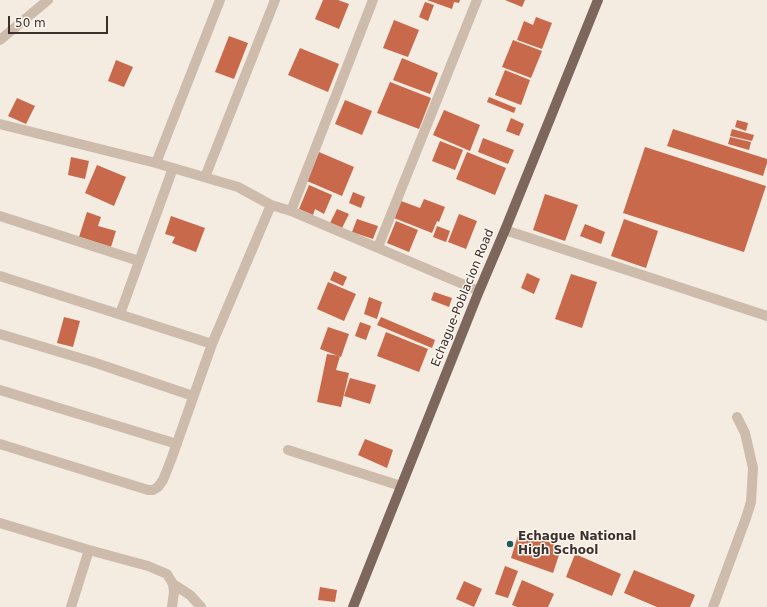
<!DOCTYPE html>
<html>
<head>
<meta charset="utf-8">
<style>
  body { margin:0 }
  #map { position:relative; width:767px; height:607px; overflow:hidden; background:#f4ebe1; font-family:"DejaVu Sans",sans-serif }
  canvas { display:block }
  .scale { position:absolute; left:8px; top:16px; width:100px; height:18px; box-sizing:border-box; border:2px solid #3b302b; border-top:0; padding-left:5px; font-size:12px; line-height:14px; white-space:nowrap; color:#3b302b; -webkit-text-stroke:3px #fbf5ee; paint-order:stroke }
</style>
</head>
<body>
<div id="map">
<canvas width="767" height="607"></canvas>
<div class="scale">50 m</div>
</div>
<script>
const context = document.querySelector('canvas').getContext('2d');
context.lineJoin = 'round';
function paint(path, color) { context.fillStyle = color; context.fill(path, 'evenodd'); }
const toPath = rows => new Path2D(rows.map(r => 'M' + r).join(''));
function trace(path, color, width, dash) { context.strokeStyle = color; context.lineWidth = width; context.lineCap = dash ? 'butt' : 'round'; context.setLineDash(dash || []); context.stroke(path); }
function write(font, color, halo, rows, align = 'center') {
  context.font = font + ' "DejaVu Sans",sans-serif'; context.lineWidth = 3; context.setLineDash([]); context.textBaseline = 'middle'; context.strokeStyle = halo; context.fillStyle = color; for (const [text, x, y, turn = 0] of rows) {
    context.save(); context.translate(x, y); context.rotate((+turn || 0) * Math.PI / 180); context.textAlign = isNaN(turn) ? turn : align; if (halo) context.strokeText(text, 0, 0); context.fillText(text, 0, 0); context.restore();
  }
}
const building = toPath([
  [323,0,338,0,349,4,339,29,315,19],
  [427,0,460,0,459,3,454,2,452,9],
  [505,0,525,0,522,7],
  [425,2,434,5,428,21,419,17],
  [536,17,552,23,542,49,517,40,524,21,533,25],
  [394,20,419,30,408,57,383,48],
  [229,36,248,43,234,79,215,72],
  [513,40,542,51,531,78,502,67],
  [300,48,339,64,328,92,288,75],
  [402,58,438,73,430,94,393,80],
  [116,60,133,67,124,87,108,81],
  [505,70,530,80,521,105,495,95],
  [390,82,431,98,419,129,377,113],
  [489,97,516,108,514,113,487,102],
  [17,98,35,106,26,124,8,116],
  [345,100,372,111,362,135,335,124],
  [444,110,480,125,470,151,433,135],
  [511,118,524,124,519,136,506,131],
  [737,120,748,123,746,131,735,127],
  [673,129,767,159,767,163,763,176,667,146],
  [732,129,754,135,752,141,730,136],
  [730,137,751,142,749,150,728,144],
  [483,138,514,150,508,164,478,152],
  [440,141,463,150,455,170,432,161],
  [645,147,766,186,744,252,623,213],
  [319,152,354,167,342,196,307,181],
  [467,152,506,168,495,195,456,179],
  [71,157,89,161,85,179,68,175],
  [97,165,126,177,114,206,85,193],
  [309,185,332,195,324,214,315,209,313,215,299,209],
  [353,192,365,197,361,208,349,203],
  [545,194,578,205,565,241,533,230],
  [424,199,445,207,439,222,437,221,432,233,394,218,401,201,420,208],
  [337,209,349,214,342,228,330,223],
  [87,212,101,217,98,226,116,231,111,247,79,237],
  [459,214,477,221,466,249,448,242],
  [171,216,205,228,196,252,172,243,175,237,165,234],
  [357,219,378,226,373,239,352,232],
  [624,219,658,231,646,268,611,256],
  [396,221,418,230,409,252,387,243],
  [585,224,605,232,601,244,580,236],
  [437,226,450,231,446,242,433,237],
  [334,271,347,277,343,286,330,280],
  [527,273,540,279,534,294,521,288],
  [571,274,597,282,582,328,555,319],
  [328,282,356,294,344,321,317,309],
  [434,292,452,298,449,307,431,300],
  [369,297,382,302,377,319,364,314],
  [64,317,80,321,73,347,57,343],
  [381,317,435,340,432,348,377,325],
  [360,322,371,326,366,340,355,336],
  [328,327,349,334,341,357,320,349],
  [386,332,428,349,419,372,377,356],
  [327,354,340,356,336,370,349,373,341,407,317,402],
  [350,378,376,385,370,404,344,396],
  [365,439,393,450,387,468,358,455],
  [519,532,562,546,553,573,511,558],
  [575,554,621,574,612,596,566,577],
  [505,566,518,571,508,598,495,594],
  [634,570,695,595,690,607,657,607,624,593],
  [522,580,554,594,548,607,517,607,512,605],
  [464,581,482,589,474,607,456,599],
  [320,587,337,590,335,602,318,600]
]);
const minor = toPath([
  [0,40,48,0],
  [0,124,156,163,238,187,271,205,291,211,479,291],
  [156,163,220,0],
  [205,177,275,0],
  [291,211,373,0],
  [0,216,139,261],
  [505,230,767,316],
  [378,247,477,0],
  [0,276,212,344],
  [120,314,173,168],
  [0,334,93,362,193,396],
  [0,390,177,444],
  [0,444,148,490,153,490,158,487,163,480,171,460,212,344,271,205],
  [288,450,401,486],
  [0,523,89,550,148,566,167,574,173,584,174,592,172,607],
  [173,584,190,595,201,607],
  [71,607,89,550],
  [713,607,746,518,751,502,753,468,745,433,737,417]
]);
const major = toPath([
  [353,607,479,291,505,230,598,0]
]);
const markers = [
  [510,544,4,"#1f5a5e"]
];
const streetNames = [
  ["Echague-Poblacion Road",463,298,-68]
];
const poiNames = [
  ["Echague National",518,537],
  ["High School",518,551]
];
paint(building, '#c8694b');
trace(minor, '#cdbbac', 10);
trace(major, '#7d675c', 10);
for (const [x, y, r, color] of markers) { const dot = new Path2D(); dot.arc(x, y, r, 0, 2 * Math.PI); context.fillStyle = color; context.fill(dot); trace(dot, '#fbf5ee', 1.5); }
write('12px', '#3b302b', '#fbf5ee', streetNames);
write('bold 12px', '#3b302b', '#fbf5ee', poiNames, 'left');
</script>
</body>
</html>
